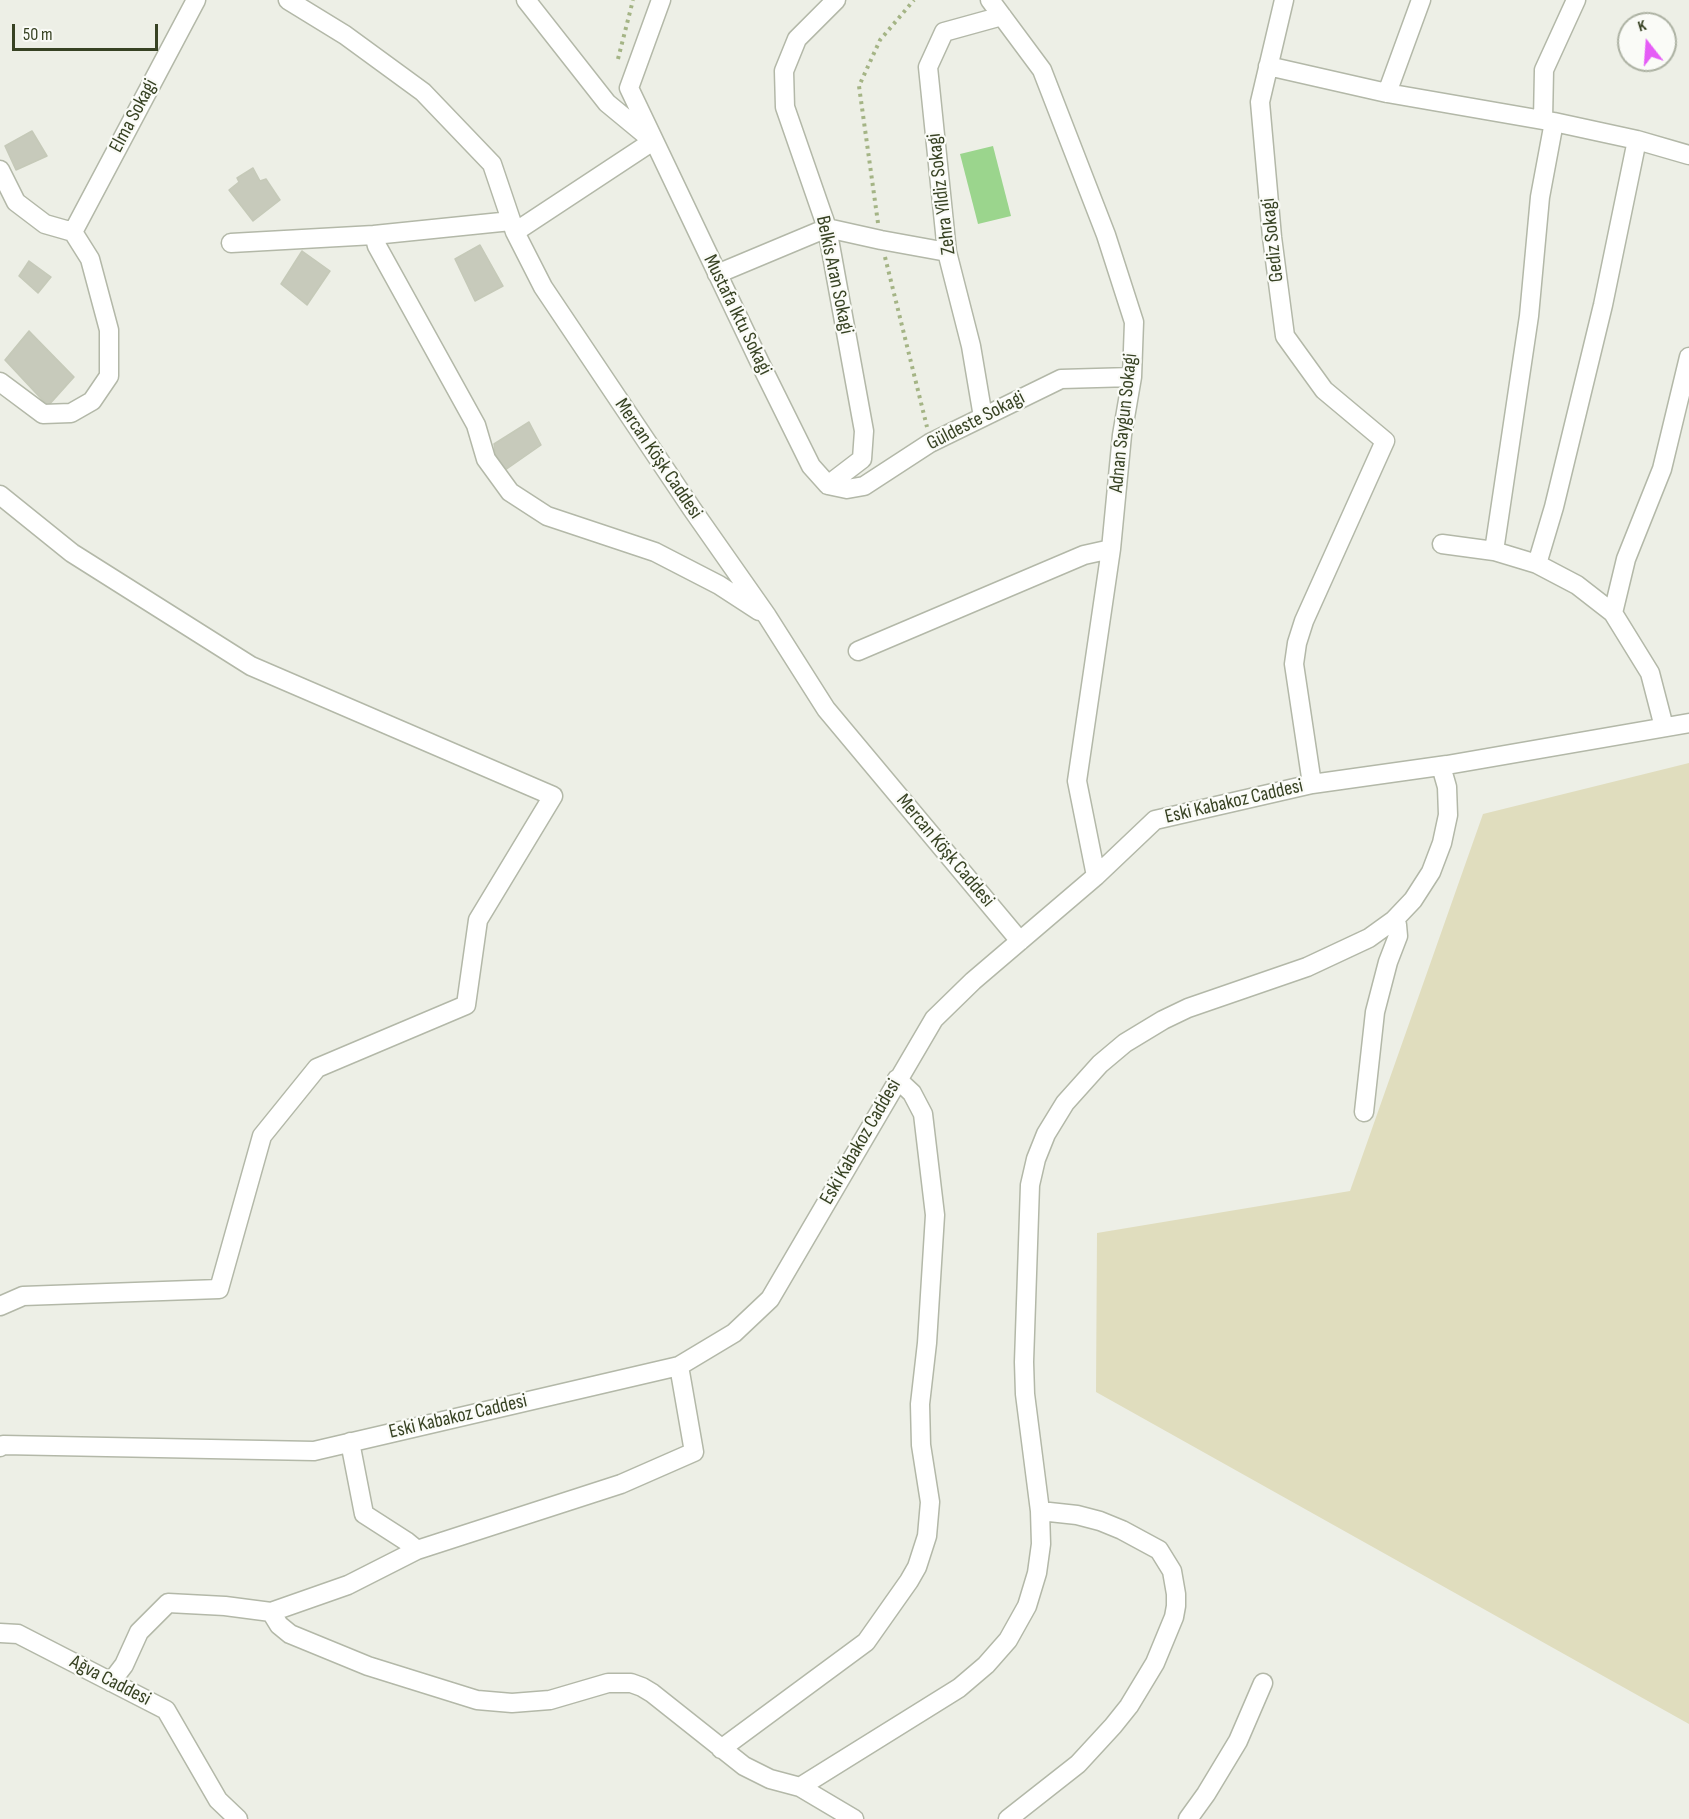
<!DOCTYPE html>
<html>
<head>
<meta charset="utf-8">
<style>
  body { margin:0 }
  #map { position:relative; width:1689px; height:1819px; overflow:hidden; background:#edefe6; font-family:"Sofia Sans Condensed",sans-serif }
  canvas { display:block }
  .north { position:absolute; left:1617px; top:12px; width:60px; height:60px; box-sizing:border-box; background:#fafbf7; border:2px solid #acb1a2; border-radius:50%; rotate:343deg; font-size:16px; font-weight:700; line-height:24px; text-align:center; color:#374223 }
  .north::after { content:''; display:block; margin:auto; width:21px; height:27px; background:#e55cf6; clip-path:polygon(50% 0,100% 100%,50% 72%,0 100%) }
  .scale { position:absolute; left:12px; top:24px; width:146px; height:27px; box-sizing:border-box; border:3px solid #374223; border-top:0; padding-left:8px; font-size:18px; line-height:21px; white-space:nowrap; color:#374223; -webkit-text-stroke:4px #fafbf7; paint-order:stroke }
</style>
</head>
<body>
<div id="map">
<canvas width="1689" height="1819"></canvas>
<div class="north">K</div>
<div class="scale">50 m</div>
</div>
<script>
const context = document.querySelector('canvas').getContext('2d');
context.lineJoin = 'round';
function paint(path, color) { context.fillStyle = color; context.fill(path, 'evenodd'); }
const toPath = rows => new Path2D(rows.map(r => 'M' + r).join(''));
function trace(path, color, width, dash) { context.strokeStyle = color; context.lineWidth = width; context.lineCap = dash ? 'butt' : 'round'; context.setLineDash(dash || []); context.stroke(path); }
function write(font, color, halo, rows, align = 'center') {
  context.font = font + ' "Sofia Sans Condensed",sans-serif'; context.lineWidth = 4.5; context.setLineDash([]); context.textBaseline = 'middle'; context.strokeStyle = halo; context.fillStyle = color; for (const [text, x, y, turn = 0] of rows) {
    context.save(); context.translate(x, y); context.rotate((+turn || 0) * Math.PI / 180); context.textAlign = isNaN(turn) ? turn : align; if (halo) context.strokeText(text, 0, 0); context.fillText(text, 0, 0); context.restore();
  }
}
const green = toPath([
  [1689,763,1689,1724,1096,1392,1097,1233,1350,1191,1483,814]
]);
const water = toPath([
  [993,146,1011,216,978,224,960,154]
]);
const building = toPath([
  [32,131,47,156,16,170,5,146,32,131],
  [253,168,260,181,266,179,280,200,253,221,229,190,239,182,237,178,253,168],
  [480,245,503,286,475,301,455,259,480,245],
  [302,251,330,271,307,305,281,284,302,251],
  [29,261,51,277,38,293,19,276,29,261],
  [29,331,74,377,48,406,5,360,29,331],
  [529,422,541,445,498,475,494,444,529,422]
]);
const path = toPath([
  [618,59,633,0],
  [878,223,859,86,880,40,914,0],
  [885,257,927,427]
]);
const minor = toPath([
  [288,0,345,35,423,92,492,164,515,232,543,287,692,509,767,616,826,709,1020,941],
  [661,0,629,88,760,363,811,466,828,485],
  [990,0,1042,70,1106,235,1134,322,1132,377,1122,435,1111,549,1077,781,1096,876],
  [1284,0,1260,102,1272,237,1285,336,1324,390,1385,441,1304,621,1297,643,1294,664,1312,784],
  [1268,66,1387,93,1554,122,1637,140,1689,155],
  [1387,93,1421,0],
  [1543,120,1544,70,1576,0],
  [0,170,16,202,45,224,73,232,90,259,109,330,109,376,92,401,71,413,43,414,0,382],
  [73,232,196,0],
  [515,232,653,141,607,103,526,0],
  [374,235,511,221],
  [231,243,374,235,377,246,476,425,486,459,510,492,547,516,655,552,719,585,759,611],
  [717,274,827,228,881,240,947,252],
  [983,417,971,346,947,252,928,67,944,32,1002,16],
  [828,485,862,459,864,431,827,228,785,107,784,71,797,39,836,0],
  [828,485,847,489,864,486,930,443,1061,379,1132,377],
  [0,495,72,553,251,666,553,796,478,920,466,1005,317,1068,262,1136,219,1289,23,1296,0,1306],
  [1442,544,1494,551,1537,564,1577,585,1613,613],
  [1494,551,1529,316,1540,197,1554,122],
  [1537,564,1554,507,1603,305,1637,140],
  [858,651,1084,555,1111,549],
  [1664,727,1650,673,1613,613,1626,559,1662,469,1689,357],
  [1364,1112,1375,1012,1388,962,1398,936,1397,925,1394,920],
  [350,1442,364,1514,406,1541,417,1550],
  [0,1447,3,1445,314,1451,679,1366,734,1333,770,1299,934,1019,973,981,1096,876,1155,820,1312,784,1447,765,1689,723],
  [271,1612,279,1625,290,1634,368,1666,477,1700,512,1703,550,1700,608,1683,631,1683,642,1687,652,1693,744,1766,770,1779,800,1787,854,1819],
  [0,1633,18,1634,166,1710,218,1800,238,1819],
  [111,1682,124,1665,139,1632,168,1603,225,1606,271,1612,348,1585,417,1550,621,1484,694,1452,679,1366],
  [721,1749,866,1642,909,1581,917,1567,927,1536,930,1502,921,1445,920,1404,927,1343,935,1215,923,1114,912,1093,897,1079],
  [800,1787,959,1688,986,1665,1008,1640,1027,1606,1037,1573,1041,1544,1040,1511,1025,1394,1024,1362,1030,1185,1036,1159,1046,1134,1065,1103,1100,1064,1125,1043,1163,1020,1188,1008,1307,967,1369,938,1394,920,1413,900,1431,872,1442,843,1448,815,1447,787,1441,766],
  [1008,1819,1078,1764,1113,1726,1129,1706,1155,1663,1174,1617,1176,1606,1176,1594,1172,1571,1159,1550,1122,1530,1100,1521,1077,1515,1040,1511],
  [1188,1819,1206,1794,1238,1741,1263,1683]
]);
const streetNames = [
  ["Elma Sokagi",134,116,-62],
  ["Zehra Yildiz Sokagi",942,194,-97],
  ["Gediz Sokagi",1273,240,-96],
  ["Belkis Aran Sokagi",834,275,78],
  ["Mustafa Iktu Sokagi",737,315,64],
  ["Güldeste Sokagi",976,421,-27],
  ["Adnan Saygun Sokagi",1124,423,-84],
  ["Mercan Köşk Caddesi",658,459,56],
  ["Eski Kabakoz Caddesi",1234,802,-13],
  ["Mercan Köşk Caddesi",945,851,50],
  ["Eski Kabakoz Caddesi",861,1142,-60],
  ["Eski Kabakoz Caddesi",458,1417,-13],
  ["Ağva Caddesi",110,1681,27]
];
paint(green, '#e0ddbe');
paint(water, '#9bd58d');
paint(building, '#c7cabb');
trace(building, '#c5c9b8', 1.5);
trace(minor, '#b3b8a8', 21);
trace(path, '#a4b485', 4, [3, 4.5]);
trace(minor, '#fff', 18);
write('20px', '#374223', '#fafbf7', streetNames);
</script>
</body>
</html>
